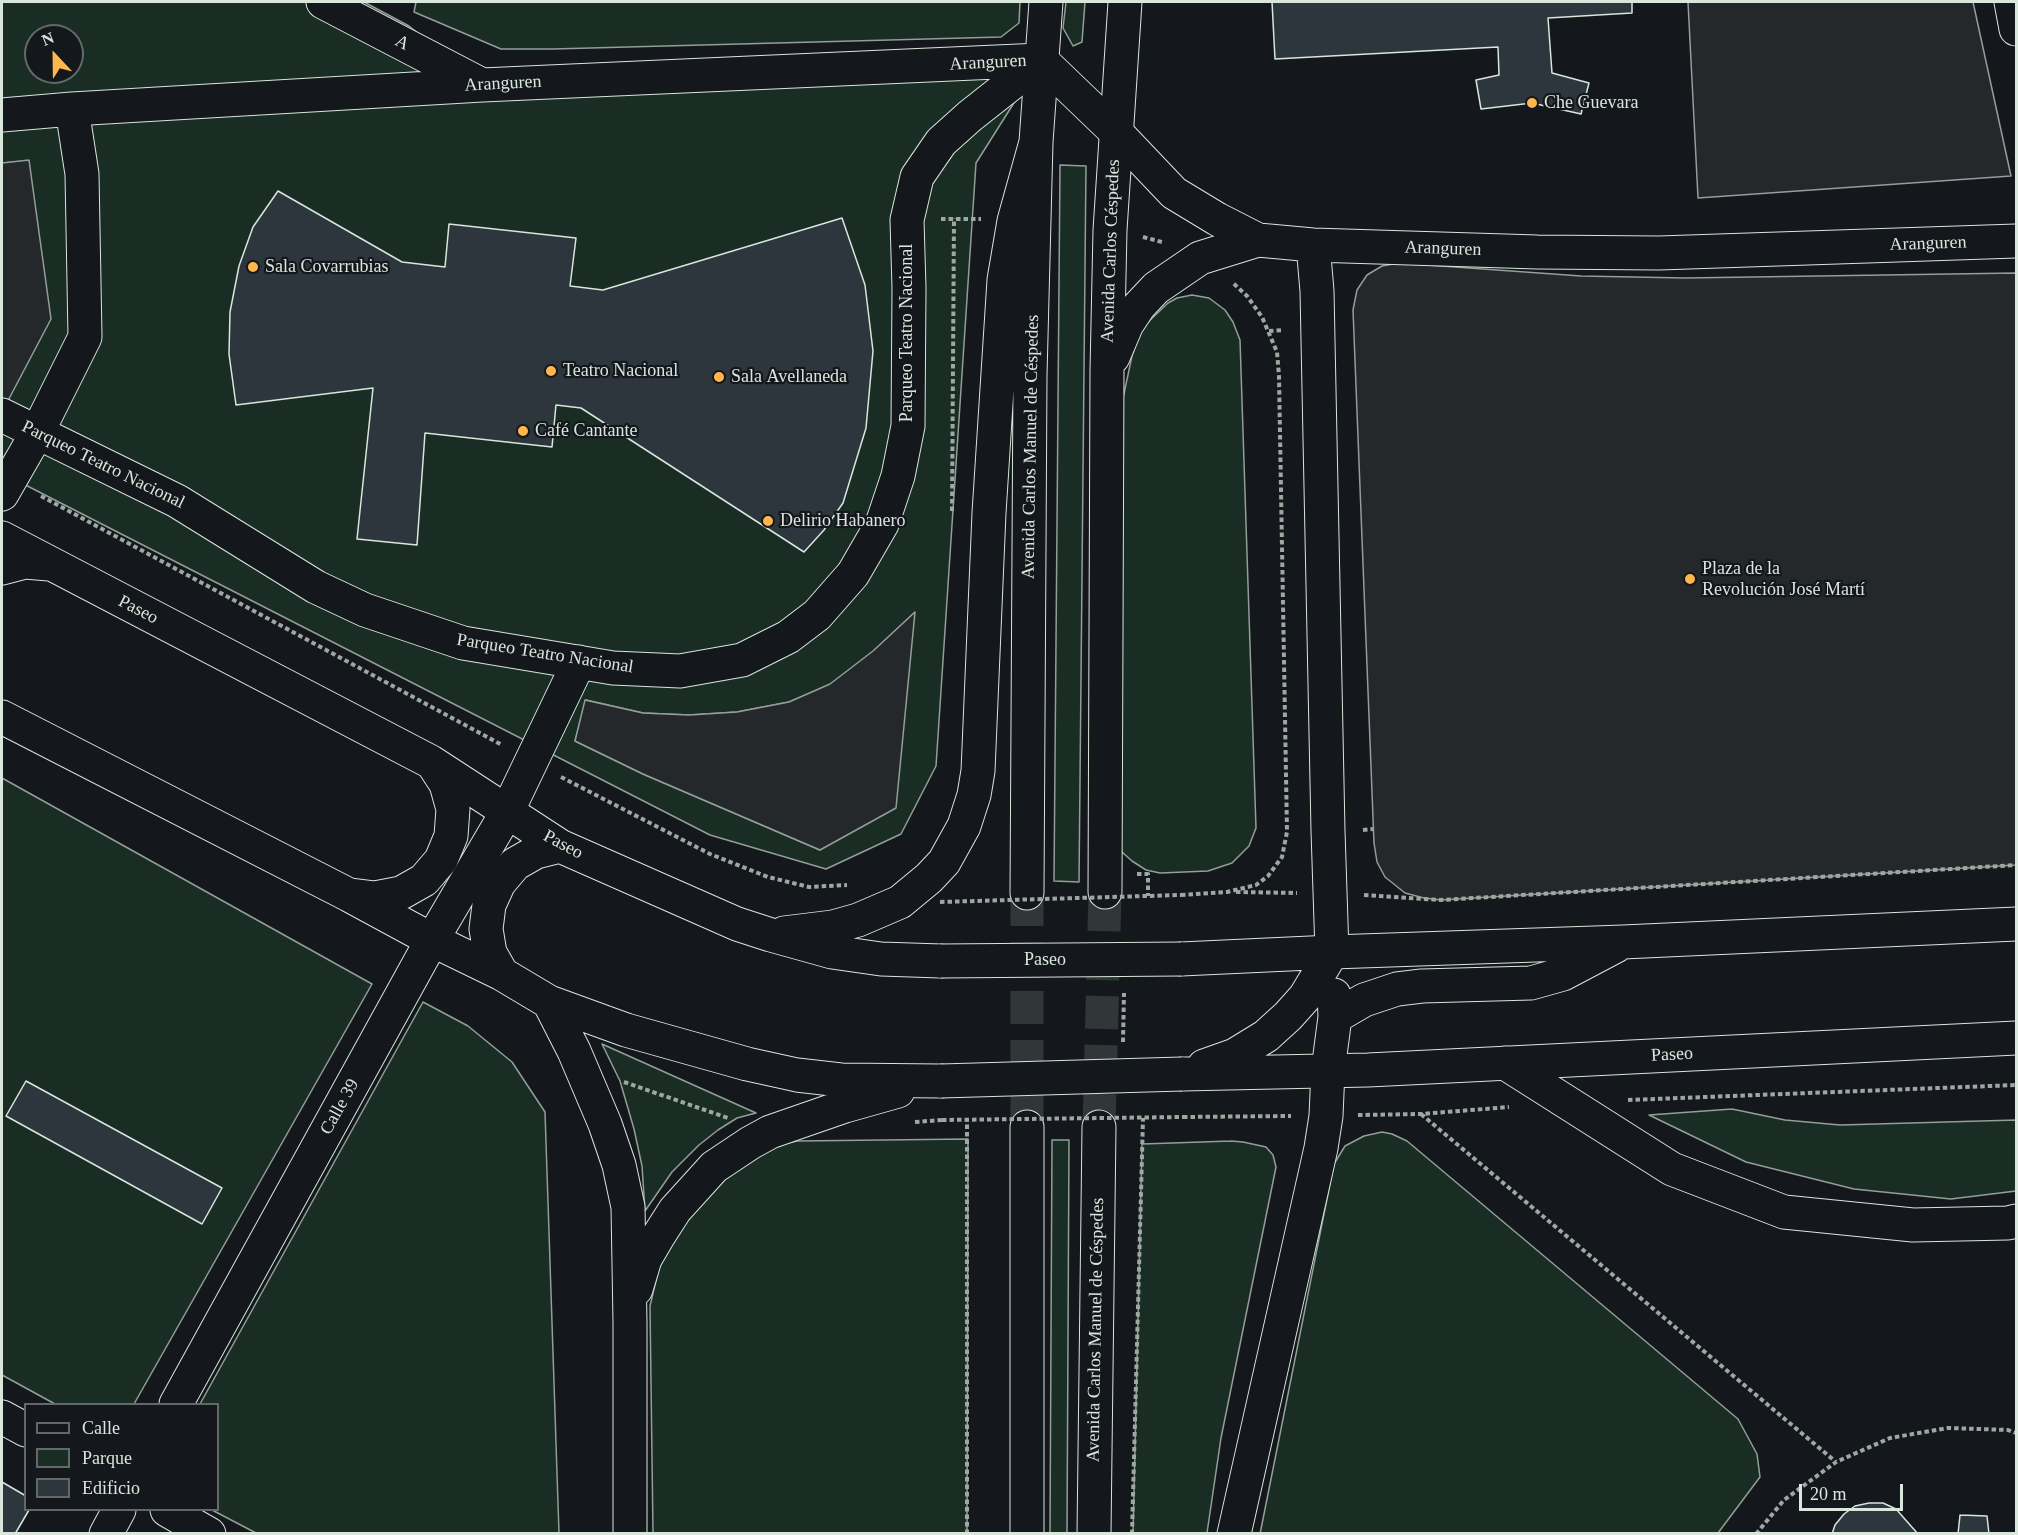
<!DOCTYPE html>
<html>
<head>
<meta charset="utf-8">
<style>
  body { margin:0 }
  #map { position:relative; width:2018px; height:1535px; overflow:hidden; background:#14181c; font-family:"Times New Roman",serif }
  canvas { display:block }
  .frame { position:absolute; inset:0; border:3px solid #d8e6dc; pointer-events:none }
  .legend { position:absolute; left:24px; top:1403px; width:195px; height:108px; box-sizing:border-box; background:#14181c; border:2px solid #626a69; margin:0; padding:8px 10px; list-style:none; font-size:18px; color:#d8e6dc }
  .legend li { display:flex; align-items:center; gap:12px; height:30px }
  .legend b { width:30px; border:2px solid #626a69 }
  .north { position:absolute; left:24px; top:24px; width:60px; height:60px; box-sizing:border-box; background:#14181c; border:2px solid #626a69; border-radius:50%; rotate:338deg; font-size:16px; font-weight:700; line-height:24px; text-align:center; color:#d8e6dc }
  .north::after { content:''; display:block; margin:auto; width:21px; height:27px; background:#ffb74d; clip-path:polygon(50% 0,100% 100%,50% 72%,0 100%) }
  .scale { position:absolute; left:1799px; top:1484px; width:104px; height:27px; box-sizing:border-box; border:3px solid #d8e6dc; border-top:0; padding-left:8px; font-size:18px; line-height:21px; white-space:nowrap; color:#d8e6dc; -webkit-text-stroke:4px #14181c; paint-order:stroke }
</style>
</head>
<body>
<div id="map">
<canvas width="2018" height="1535"></canvas>
<div class="frame"></div>
<ul class="legend">
<li><b style="height:8px;background:#14181c"></b>Calle</li>
<li><b style="height:16px;background:#1a2d24"></b>Parque</li>
<li><b style="height:16px;background:#2c363c"></b>Edificio</li>
</ul>
<div class="north">N</div>
<div class="scale">20 m</div>
</div>
<script>
const context = document.querySelector('canvas').getContext('2d');
context.lineJoin = 'round';
function paint(path, color) { context.fillStyle = color; context.fill(path, 'evenodd'); }
const toPath = rows => new Path2D(rows.map(r => 'M' + r).join(''));
function trace(path, color, width, dash) { context.strokeStyle = color; context.lineWidth = width; context.lineCap = dash ? 'butt' : 'round'; context.setLineDash(dash || []); context.stroke(path); }
function write(font, color, halo, rows, align = 'center') {
  context.font = font + ' "Times New Roman",serif'; context.lineWidth = 4.5; context.setLineDash([]); context.textBaseline = 'middle'; context.strokeStyle = halo; context.fillStyle = color; for (const [text, x, y, turn = 0] of rows) {
    context.save(); context.translate(x, y); context.rotate((+turn || 0) * Math.PI / 180); context.textAlign = isNaN(turn) ? turn : align; if (halo) context.strokeText(text, 0, 0); context.fillText(text, 0, 0); context.restore();
  }
}
const green = toPath([
  [2,2,364,2,409,26,482,85,1041,60,976,163,936,766,901,834,826,869,710,835,2,473,2,412,29,161,2,163,2,2],
  [36,36,72,36,72,72,36,72,36,36],
  [914,613,820,850,643,774,575,741,586,700,643,713,689,715,737,712,789,702,830,685,873,652,914,613],
  [416,2,1020,2,1019,23,1001,37,553,49,501,49,414,12,416,2],
  [1066,2,1085,2,1082,42,1073,46,1063,28,1066,2],
  [1060,165,1086,166,1079,882,1054,881,1060,165],
  [1192,295,1209,298,1225,310,1233,322,1240,340,1256,828,1249,846,1232,863,1208,871,1160,873,1146,870,1132,861,1122,852,1117,840,1122,403,1132,356,1139,335,1146,324,1168,303,1177,298,1192,295],
  [2,778,372,984,134,1404,55,1404,2,1375,2,778],
  [423,1002,468,1026,512,1062,545,1112,559,1533,256,1533,212,1510,218,1510,218,1404,200,1404,423,1002],
  [602,1044,756,1113,737,1118,718,1130,699,1145,672,1172,645,1211,642,1166,634,1129,620,1081,602,1044],
  [1732,1109,1785,1120,1840,1125,2016,1120,2016,1191,1951,1199,1854,1189,1746,1162,1649,1115,1732,1109],
  [1382,1132,1392,1134,1407,1141,1738,1419,1757,1454,1760,1477,1718,1533,1260,1534,1334,1164,1345,1146,1364,1136,1382,1132],
  [968,1139,967,1533,653,1534,650,1306,659,1268,674,1235,722,1176,779,1145,797,1141,968,1139],
  [1052,1140,1069,1140,1067,1534,1050,1533,1052,1140],
  [1231,1141,1243,1142,1266,1147,1273,1155,1276,1167,1221,1438,1207,1533,1133,1533,1142,1144,1231,1141]
]);
const parking = toPath([
  [1688,2,1973,2,2011,176,1698,198,1688,2],
  [29,160,51,319,2,412,2,163,29,160],
  [1399,263,1581,276,1686,278,2016,273,2016,865,1441,900,1424,898,1405,893,1385,877,1377,862,1374,843,1353,310,1357,290,1367,275,1382,266,1399,263],
  [915,612,896,808,820,850,643,774,575,741,585,700,643,713,689,715,737,712,789,702,830,684,873,651,915,612]
]);
const building = toPath([
  [1272,2,1632,2,1632,13,1548,18,1552,73,1589,83,1581,114,1532,103,1481,109,1476,80,1499,75,1498,47,1275,59,1272,2],
  [278,191,402,262,445,267,449,224,576,238,570,286,603,290,842,218,865,285,873,351,866,428,843,503,824,530,804,552,581,408,556,405,552,447,425,433,417,545,357,539,373,388,236,405,229,354,230,312,239,266,253,227,278,191],
  [26,1081,222,1188,202,1224,6,1116,26,1081],
  [2,1482,26,1496,26,1510,29,1510,15,1534,2,1534,2,1482],
  [1869,1503,1883,1503,1896,1509,1918,1534,1832,1534,1835,1525,1844,1514,1855,1506,1869,1503],
  [1960,1515,1987,1516,1989,1534,1958,1534,1960,1515]
]);
const majorTunnel = toPath([
  [1027,893,1027,1127]
]);
const highwayTunnel = toPath([
  [1099,1127,1105,892]
]);
const path = toPath([
  [941,219,981,219],
  [1143,237,1162,242],
  [1269,331,1283,330],
  [41,496,502,745],
  [952,511,954,218],
  [561,777,710,854,768,877,809,887,847,885],
  [1363,830,1373,829],
  [1137,874,1148,874,1148,896],
  [1236,892,1297,893],
  [1181,895,1227,892,1256,885,1268,876,1282,857,1287,832,1279,376,1277,352,1262,317,1247,296,1233,283],
  [1364,895,1441,900,2016,865],
  [1123,1042,1124,993],
  [624,1082,728,1118],
  [1628,1100,2016,1085],
  [1421,1114,1836,1462],
  [1358,1115,1421,1114,1509,1107],
  [1183,1117,1291,1116],
  [915,1122,942,1120],
  [967,1534,967,1120],
  [1132,1534,1143,1118],
  [1756,1534,1784,1500,1836,1462,1890,1438,1948,1428,2008,1430,2016,1433]
]);
const minor = toPath([
  [323,2,482,85],
  [2011,2,2016,29],
  [2,115,72,109,482,85,1041,60,1116,132,1174,193,1217,219,1258,240,1313,245,1537,252,1659,253,2016,241],
  [1313,245,1317,291,1328,831,1332,952],
  [2,415,177,501,316,587,365,610,463,643,613,668,680,671,742,660,788,637,817,615,853,574,882,524,898,476,908,426,909,288,907,220,917,177,941,142,970,116,1041,60],
  [2,494,37,433,85,337,82,174,72,109],
  [1505,1063,1672,1169,1784,1212,1913,1225,2008,1223,2016,1221],
  [176,1404,432,940,507,812,579,662],
  [2,1417,26,1430],
  [167,1510,209,1534],
  [106,1534,119,1510],
  [1234,1534,1321,1148,1326,1116,1328,1070]
]);
const major = toPath([
  [2,538,431,762,560,846,737,924,771,935,832,952,881,959,941,961],
  [2,568,25,562,49,564],
  [2,717,349,895,432,940,502,974,549,1002,626,1030,747,1064,797,1075,841,1080,941,1081],
  [1027,893,1030,376,1036,142,1046,2],
  [351,895,375,898,401,893,424,880,441,860,451,836,453,809,446,784,433,764],
  [784,933,833,927,858,920,900,902,929,878,944,862,964,826,974,795,978,771,989,513,1004,280,1014,221,1036,142],
  [1181,959,1332,952,1623,942,2016,924],
  [502,974,490,953,486,929,489,905,499,883,515,864,536,852,560,846],
  [549,1002,574,1051,605,1124,619,1165,628,1207,630,1323,630,1534],
  [1335,1017,1364,1000,1397,989,1422,986,1531,983,1563,974,1616,946],
  [1204,1066,1235,1055,1266,1036,1288,1016,1305,997,1332,952],
  [1328,1070,1335,1017,1334,995],
  [1182,1074,1368,1070,2016,1038],
  [1027,1127,1027,1534],
  [636,1289,645,1259,659,1235,675,1210,714,1167,750,1143,770,1132,845,1106,898,1091]
]);
const highway = toPath([
  [1113,357,1127,324,1139,306,1156,288,1200,258,1258,240],
  [1105,892,1107,370,1110,230,1125,2],
  [1094,1534,1099,1127]
]);
const pathBridge = toPath([
  [940,902,1181,895],
  [942,1120,1183,1117]
]);
const majorBridge = toPath([
  [941,961,1181,959],
  [941,1081,1182,1074]
]);
const markers = [
  [1532,103,6,"#ffb74d"],
  [253,267,6,"#ffb74d"],
  [551,371,6,"#ffb74d"],
  [719,377,6,"#ffb74d"],
  [523,431,6,"#ffb74d"],
  [768,521,6,"#ffb74d"],
  [1690,579,6,"#ffb74d"]
];
const streetNames = [
  ["A",402,43,28],
  ["Aranguren",988,63,-3],
  ["Aranguren",503,84,-3],
  ["Aranguren",1928,244,-2],
  ["Aranguren",1443,249,2],
  ["Avenida Carlos Céspedes",1111,251,-88],
  ["Parqueo Teatro Nacional",907,333,-90],
  ["Avenida Carlos Manuel de Céspedes",1031,447,-89],
  ["Parqueo Teatro Nacional",103,465,26],
  ["Paseo",138,610,27],
  ["Parqueo Teatro Nacional",545,654,9],
  ["Paseo",563,845,28],
  ["Paseo",1045,960],
  ["Paseo",1672,1055,-3],
  ["Calle 39",340,1107,-61],
  ["Avenida Carlos Manuel de Céspedes",1096,1330,-89]
];
const poiNames = [
  ["Che Guevara",1544,103],
  ["Sala Covarrubias",265,267],
  ["Teatro Nacional",563,371],
  ["Sala Avellaneda",731,377],
  ["Café Cantante",535,431],
  ["Delirio Habanero",780,521],
  ["Plaza de la",1702,569],
  ["Revolución José Martí",1702,590]
];
paint(green, '#1a2d24');
trace(green, '#939e99', 1.5);
paint(parking, '#24282b');
trace(parking, '#939e99', 1.5);
paint(building, '#2c363c');
trace(building, '#d8e6dc', 1.5);
trace(majorTunnel, '#313739', 33, [33, 16]);
trace(highwayTunnel, '#313739', 33, [33, 16]);
trace(minor, '#d8e6dc', 35);
trace(major, '#d8e6dc', 35);
trace(highway, '#d8e6dc', 35);
trace(path, '#9da8a2', 4, [4.5, 3]);
trace(minor, '#14181c', 33);
trace(major, '#14181c', 33);
trace(highway, '#14181c', 33);
trace(majorBridge, '#d8e6dc', 35, []);
trace(pathBridge, '#9da8a2', 4, [4.5, 3]);
trace(majorBridge, '#14181c', 33);
for (const [x, y, r, color] of markers) { const dot = new Path2D(); dot.arc(x, y, r, 0, 2 * Math.PI); context.fillStyle = color; context.fill(dot); trace(dot, '#14181c', 2); }
write('18px', '#d8e6dc', '#14181c', streetNames);
write('18px', '#d8e6dc', '#14181c', poiNames, 'left');
</script>
</body>
</html>
